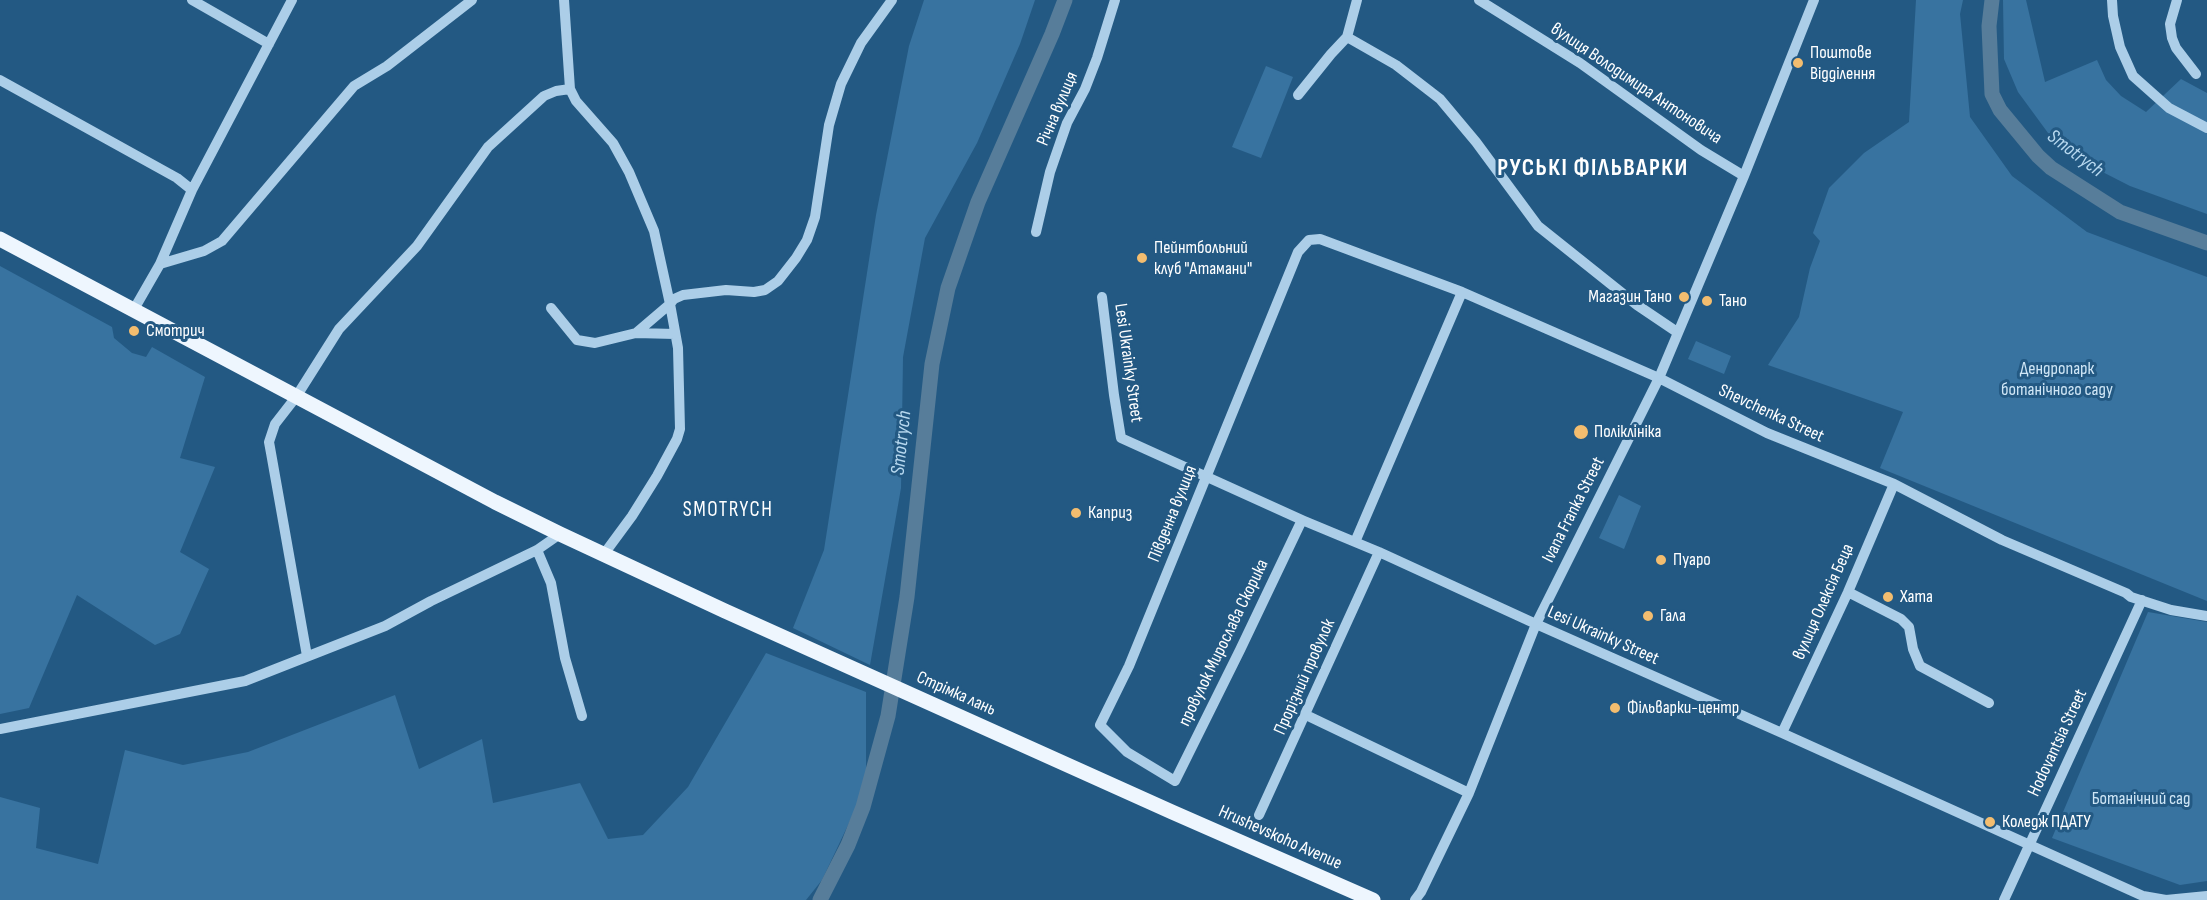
<!DOCTYPE html>
<html>
<head>
<meta charset="utf-8">
<style>
  body { margin:0 }
  canvas { display:block; background:#235983 }
</style>
</head>
<body>
<canvas width="2207" height="900"></canvas>
<script>
const context = document.querySelector('canvas').getContext('2d');
context.lineJoin = 'round';
function paint(path, color) { context.fillStyle = color; context.fill(path, 'evenodd'); }
const toPath = rows => new Path2D(rows.map(r => 'M' + r).join(''));
function trace(path, color, width, dash) { context.strokeStyle = color; context.lineWidth = width; context.lineCap = dash ? 'butt' : 'round'; context.setLineDash(dash || []); context.stroke(path); }
function write(font, color, halo, rows, align = 'center') {
  context.font = font + ' "Sofia Sans Condensed",sans-serif'; context.lineWidth = 6; context.setLineDash([]); context.textBaseline = 'middle'; context.strokeStyle = halo; context.fillStyle = color; for (const [text, x, y, turn = 0] of rows) {
    context.save(); context.translate(x, y); context.rotate((+turn || 0) * Math.PI / 180); context.textAlign = isNaN(turn) ? turn : align; if (halo) context.strokeText(text, 0, 0); context.fillText(text, 0, 0); context.restore();
  }
}
const green = toPath([
  [924,0,1035,0,1020,44,977,143,925,238,903,357,901,488,870,665,793,628,824,550,876,215,909,46],
  [1916,0,1963,0,1960,14,1970,117,2012,176,2087,232,2207,277,2207,601,1880,468,1903,412,1768,365,1799,317,1810,268,1820,241,1813,233,1829,188,1864,153,1909,122],
  [2003,0,2026,0,2045,82,2097,60,2106,80,2121,96,2146,112,2181,79,2207,93,2207,214,2130,186,2085,163,2051,137,2018,92,2004,59],
  [1266,66,1293,77,1261,158,1232,147],
  [0,266,112,327,114,338,132,353,146,357,152,347,205,377,180,458,215,467,180,552,209,569,180,634,155,645,77,595,29,708,0,714],
  [1696,341,1731,356,1724,374,1688,359],
  [1619,495,1641,506,1624,549,1599,538],
  [2148,612,2207,622,2207,881,2180,885,2052,838],
  [766,653,866,692,866,787,822,880,806,900,0,900,0,797,40,808,36,848,98,864,125,750,183,765,248,752,395,695,419,769,482,739,493,803,580,783,608,839,643,835,688,787]
]);
const river = toPath([
  [1992,0,1989,26,1992,94,2000,110,2038,156,2051,168,2120,212,2207,243],
  [820,900,848,845,863,807,888,716,907,597,932,364,948,288,978,202,1052,34,1065,0]
]);
const minor = toPath([
  [192,0,269,44],
  [564,0,570,89,576,101,613,143,629,172,654,231,670,304,636,333],
  [1479,0,1580,63,1701,150,1744,176],
  [2112,0,2113,16,2120,47,2133,76,2169,108,2207,128],
  [2177,0,2170,24,2172,38,2176,48,2196,74],
  [1347,37,1396,65,1440,99,1476,142,1538,226,1637,305,1677,332],
  [0,80,177,178,192,190],
  [1298,95,1331,54,1347,37,1357,0],
  [1036,232,1050,172,1067,123,1085,89,1097,58,1115,0],
  [160,264,192,190,292,0],
  [1102,297,1114,395,1121,438,1302,520,1379,552,1536,624,1782,733,2143,896,2166,900,2207,896],
  [551,308,577,340,595,343,636,333,675,334],
  [133,311,160,264,204,251,222,241,354,86,387,66,472,0],
  [1302,520,1240,650,1175,781,1127,752,1100,725,1129,666,1298,252,1309,240,1320,239,1462,292,1659,378,1767,433,1894,484,2002,540,2126,593,2131,597,2171,610,2207,616],
  [1355,542,1462,292],
  [537,550,551,583,565,658,582,716],
  [604,554,632,516,657,476,677,439,680,429,678,348,670,304,674,299,683,295,726,290,754,292,765,290,778,281,796,258,807,240,815,217,829,125,841,84,861,43,892,0],
  [1848,592,1901,619,1909,627,1913,649,1920,666,1989,703],
  [307,656,271,453,269,442,275,424,296,397,339,329,417,246,488,147,544,96,556,91,570,89],
  [1306,715,1469,793],
  [0,729,245,681,385,626,431,601,537,550,560,534],
  [1782,733,1848,592,1894,484],
  [1259,815,1379,552],
  [1415,900,1421,892,1469,793,1536,624,1659,378,1744,176,1814,0],
  [2004,900,2142,600]
]);
const major = toPath([
  [0,239,495,502,560,534,725,611,1172,812,1373,900]
]);
const markers = [
  [1798,63,6,"#f3bd6f"],
  [1142,258,6,"#f3bd6f"],
  [1684,297,6,"#f3bd6f"],
  [1707,301,6,"#f3bd6f"],
  [134,331,6,"#f3bd6f"],
  [1581,432,8,"#f3bd6f"],
  [1076,513,6,"#f3bd6f"],
  [1661,560,6,"#f3bd6f"],
  [1888,597,6,"#f3bd6f"],
  [1648,616,6,"#f3bd6f"],
  [1615,708,6,"#f3bd6f"],
  [1990,822,6,"#f3bd6f"]
];
const poiNames = [
  ["Поштове",1810,53],
  ["Відділення",1810,74],
  ["Пейнтбольний",1154,248],
  ["клуб \"Атамани\"",1154,269],
  ["Магазин Тано",1672,297,"right"],
  ["Тано",1719,301],
  ["Смотрич",146,331],
  ["Поліклініка",1594,432],
  ["Каприз",1088,513],
  ["Пуаро",1673,560],
  ["Хата",1900,597],
  ["Гала",1660,616],
  ["Фільварки-центр",1627,708],
  ["Коледж ПДАТУ",2002,822]
];
const streetNames = [
  ["вулиця Володимира Антоновича",1636,84,34],
  ["Річна вулиця",1058,109,-67],
  ["Lesi Ukrainky Street",1128,363,82],
  ["Shevchenka Street",1771,414,25],
  ["Ivana Franka Street",1574,510,-63],
  ["Південна вулиця",1173,514,-68],
  ["вулиця Олексія Беца",1824,602,-66],
  ["Lesi Ukrainky Street",1603,636,24],
  ["провулок Мирослава Скорика",1224,643,-64],
  ["Прорізний провулок",1305,677,-66],
  ["Стрімка лань",956,694,24],
  ["Hodovantsia Street",2058,743,-65],
  ["Hrushevskoho Avenue",1280,838,24]
];
const parkNames = [
  ["Дендропарк",2057,369],
  ["ботанічного саду",2057,390],
  ["Ботанічний сад",2141,799]
];
const waterNames = [
  ["Smotrych",2075,154,37],
  ["Smotrych",902,443,-84]
];
const quarterNames = [
  ["SMOTRYCH",728,511]
];
const districtNames = [
  ["РУСЬКІ ФІЛЬВАРКИ",1593,169]
];
paint(green, '#3873a0');
trace(river, '#577d9a', 15);
trace(minor, '#accee8', 10);
trace(major, '#eef6fe', 15);
for (const [x, y, r, color] of markers) { const dot = new Path2D(); dot.arc(x, y, r, 0, 2 * Math.PI); context.fillStyle = color; context.fill(dot); trace(dot, '#235983', 2); }
write('18px', '#fff', '#235983', poiNames, 'left');
write('18px', '#fff', '#235983', streetNames);
write('18px', '#cfe6f6', '#235983', parkNames);
write('italic 20px', '#b7d8ef', '#235983', waterNames);
context.letterSpacing = '1.5px';
write('21px', '#fff', '#235983', quarterNames);
context.letterSpacing = '0px';
context.letterSpacing = '1.5px';
write('bold 24px', '#fff', '#235983', districtNames);
context.letterSpacing = '0px';
</script>
</body>
</html>
